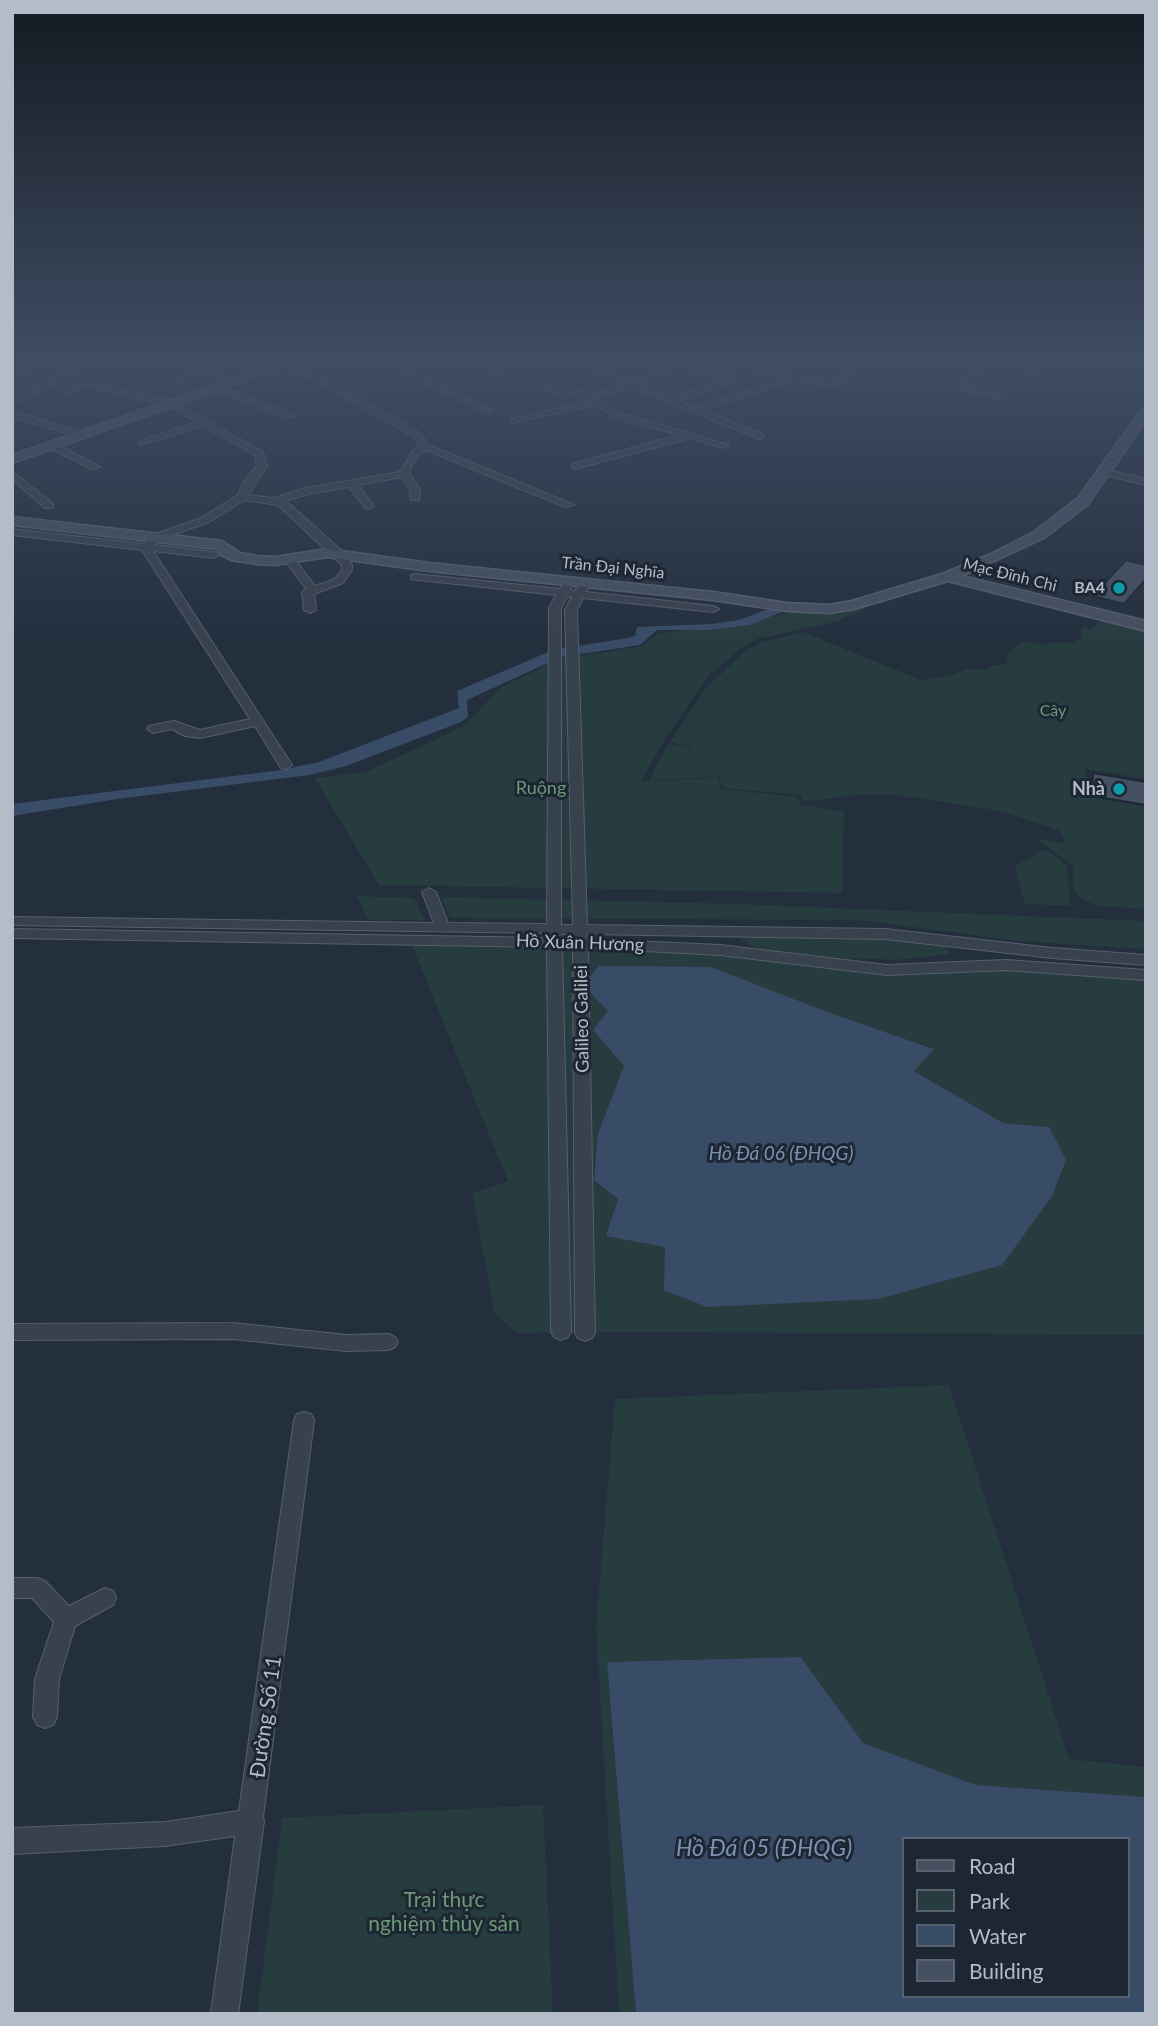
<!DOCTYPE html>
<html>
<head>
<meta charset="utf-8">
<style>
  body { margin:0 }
  #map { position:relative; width:1158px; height:2026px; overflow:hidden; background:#242f3e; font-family:Lato,sans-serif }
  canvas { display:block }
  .frame { position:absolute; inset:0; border:14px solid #b4bcc9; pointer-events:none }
  .legend { position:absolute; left:902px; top:1837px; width:228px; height:161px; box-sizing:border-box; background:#1d2633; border:2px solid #59626f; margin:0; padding:9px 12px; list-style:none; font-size:21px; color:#b4bcc9 }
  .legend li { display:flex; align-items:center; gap:14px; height:35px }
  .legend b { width:35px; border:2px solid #59626f }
</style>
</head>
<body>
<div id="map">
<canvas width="1158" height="2026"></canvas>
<div class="frame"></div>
<ul class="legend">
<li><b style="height:9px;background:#465061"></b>Road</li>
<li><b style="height:19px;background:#263c3f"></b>Park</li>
<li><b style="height:19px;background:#394c67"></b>Water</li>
<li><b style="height:19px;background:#455162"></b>Building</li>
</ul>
</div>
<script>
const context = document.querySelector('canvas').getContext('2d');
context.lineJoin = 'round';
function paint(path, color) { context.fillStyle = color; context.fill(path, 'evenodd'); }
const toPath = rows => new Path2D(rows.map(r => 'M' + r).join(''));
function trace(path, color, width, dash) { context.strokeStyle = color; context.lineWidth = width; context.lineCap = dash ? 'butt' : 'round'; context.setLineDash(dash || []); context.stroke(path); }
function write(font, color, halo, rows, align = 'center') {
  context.font = font + ' Lato,sans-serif'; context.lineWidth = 6; context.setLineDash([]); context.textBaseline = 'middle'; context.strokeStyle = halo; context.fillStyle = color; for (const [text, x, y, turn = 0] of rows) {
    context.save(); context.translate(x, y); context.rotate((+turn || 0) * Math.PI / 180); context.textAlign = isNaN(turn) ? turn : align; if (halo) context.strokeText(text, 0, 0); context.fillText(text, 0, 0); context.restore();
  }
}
const green = toPath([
  [885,599,835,622,757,639,746,645,709,675,663,742,641,781,718,778,721,789,798,797,800,805,844,811,842,893,379,885,315,778,366,772,464,726,501,687,560,659,642,646,657,634],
  [1102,620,1146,631,1146,779,1085,769,1089,797,1146,806,1146,909,1098,906,1084,900,1074,891,1073,866,1035,838,1060,843,1065,840,1058,830,996,810,889,794,862,794,802,802,801,795,723,788,719,777,649,780,668,744,688,746,691,751,688,760,692,751,690,746,670,742,706,688,744,652,759,643,803,632,921,680,952,675,966,669,986,670,991,666,1007,664,1006,656,1023,641,1044,645,1048,642,1074,643,1077,639,1083,639,1080,633,1083,628,1090,629],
  [1045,849,1067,866,1070,906,1025,904,1015,866],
  [357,896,414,898,425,920,368,920],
  [441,897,737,904,1146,921,1146,949,1018,941,860,920,450,918],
  [834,934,943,943,951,954,895,960,830,957,755,948,741,940,747,935],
  [411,943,587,947,728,955,860,973,986,965,1146,975,1146,1335,633,1332,517,1333,495,1314,472,1194,508,1181],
  [822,1010,933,1048,913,1070,1003,1123,1049,1127,594,1180,598,1133,624,1066,593,1030,608,1011],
  [949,1385,1069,1759,1146,1767,1146,1797,976,1785,863,1743,801,1657,607,1662,636,2014,619,2014,596,1626,615,1399],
  [543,1805,553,2014,257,2014,282,1818]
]);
const water = toPath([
  [771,608,784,611,750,625,709,630,657,630,640,645,561,657,467,700,468,717,461,722,346,766,310,775,117,799,12,816,12,804,281,770,319,762,459,708,457,691,553,650,628,638,635,636,637,627,712,624,739,620],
  [599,966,711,967,822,1010,934,1049,914,1071,1003,1123,1049,1127,1066,1160,1052,1196,1002,1265,878,1299,707,1307,664,1290,665,1247,606,1236,618,1199,594,1180,598,1133,624,1066,593,1030,608,1011,583,985],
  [801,1657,863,1743,976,1785,1146,1797,1146,2014,636,2014,607,1662],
  [904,1839,1128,1839,1128,1996,904,1996]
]);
const building = toPath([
  [1126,560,1146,565,1146,579,1124,604,1093,596,1126,560],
  [1093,773,1146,782,1146,805,1092,796,1093,773]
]);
const street = toPath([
  [41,361,51,361,12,381,12,375,41,361],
  [158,361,173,361,209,367,243,381,239,384,197,370,176,385,173,384,173,380,189,369,158,361],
  [381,361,391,361,493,411,486,413,381,361],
  [473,361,484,361,493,364,509,378,502,380,487,368,473,361],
  [571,361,581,361,630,381,681,362,717,373,732,367,711,361,726,361,832,382,859,361,867,361,849,379,836,387,796,380,703,410,763,434,763,438,760,439,631,387,595,398,623,414,729,445,724,448,690,438,575,469,572,468,572,464,679,435,617,418,595,405,512,423,512,419,588,401,581,400,579,396,563,397,543,388,543,384,567,392,579,390,592,393,624,385,571,361],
  [681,368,717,379,742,369,786,378,695,407,679,401,737,381,733,378,671,397,638,384,681,368],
  [987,361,996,361,967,384,1000,395,1000,399,961,389,958,383,987,361],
  [1005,361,1015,361,1047,379,1040,381,1005,361],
  [281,362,323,377,418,432,429,445,574,505,565,507,426,450,419,454,410,468,410,474,420,490,419,500,411,500,410,490,402,477,358,485,374,506,369,509,365,508,349,487,308,494,286,501,344,553,352,565,352,570,343,583,314,594,316,610,310,613,304,610,302,592,306,589,284,559,293,557,315,586,335,579,342,570,342,565,278,505,244,500,209,522,161,539,154,545,214,552,219,555,214,558,153,551,292,765,286,769,281,768,255,726,200,738,185,736,172,729,153,733,147,729,149,726,174,721,200,730,250,719,142,550,12,535,12,529,143,544,153,535,201,518,238,495,244,482,257,466,255,455,203,426,140,445,140,441,197,422,170,407,85,386,67,393,63,390,84,380,174,402,263,452,267,466,248,495,274,498,306,488,400,472,413,450,420,446,412,436,317,381,278,367,278,363,281,362],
  [81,364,88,366,12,405,12,398,81,364],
  [218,385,292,414,294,416,286,418,215,390,214,388,218,385],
  [12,411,86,433,88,435,83,438,12,417,12,411],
  [50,444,56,444,100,467,92,469,50,448,50,444],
  [1103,469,1146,479,1146,485,1100,474,1098,472,1103,469],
  [12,471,53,504,53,508,45,508,12,479,12,471],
  [415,574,560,589,566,579,570,578,575,581,570,590,575,591,581,581,585,580,590,583,586,592,713,606,719,609,713,612,583,598,577,610,587,925,885,929,1052,948,1146,955,1146,965,1052,958,885,939,587,934,588,939,720,945,887,965,1006,960,1146,970,1146,980,1006,970,887,975,720,955,588,948,595,1333,592,1338,585,1341,578,1338,575,1333,573,948,562,947,571,1332,568,1337,561,1340,554,1337,551,1332,547,947,12,938,12,929,547,938,547,933,12,925,12,917,434,923,422,892,429,888,436,892,448,923,547,924,549,608,556,595,411,579,411,575,415,574],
  [567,597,572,597,565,610,573,925,561,925,561,608,567,597],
  [562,934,573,934,573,938,562,938,562,934],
  [233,1323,346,1335,388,1334,395,1337,398,1342,395,1347,388,1350,346,1351,233,1339,12,1340,12,1324,233,1323],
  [304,1412,311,1414,314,1420,263,1817,264,1821,238,2014,211,2014,235,1836,165,1846,12,1854,12,1828,165,1822,239,1811,294,1420,297,1414,304,1412],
  [12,1578,37,1578,45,1581,69,1606,105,1588,113,1591,116,1598,113,1605,75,1626,59,1679,57,1717,53,1725,45,1728,37,1725,33,1717,35,1679,54,1622,32,1598,12,1598,12,1578]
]);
const secondary = toPath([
  [285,361,301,361,12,463,12,455,285,361],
  [1146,408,1146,421,1088,504,1044,538,962,576,1146,621,1146,631,948,581,854,609,829,613,787,611,713,600,429,571,327,557,275,565,257,564,231,560,221,555,217,549,12,525,12,517,222,541,240,553,257,556,275,557,327,549,429,563,713,592,787,603,829,605,852,601,942,574,991,554,1034,532,1078,498,1142,409,1146,408]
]);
const markers = [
  [1119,588,7,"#0f9aa8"],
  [1119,789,7,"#0f9aa8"]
];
const farStreetnames = [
  ["Trần Đại Nghĩa",613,568,6],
  ["Mạc Đĩnh Chi",1010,575,14]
];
const farPoinames = [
  ["BA4",1105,588]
];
const farParknames = [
  ["Cây",1053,711]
];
const parkNames = [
  ["Ruộng",541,788]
];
const poiNames = [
  ["Nhà",1105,789]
];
const streetNames = [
  ["Hồ Xuân Hương",580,943,2],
  ["Galileo Galilei",582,1019,-91]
];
const waterNames = [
  ["Hồ Đá 06 (ĐHQG)",781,1154]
];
const nearStreetnames = [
  ["Đường Số 11",266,1717,-82]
];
const nearParknames = [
  ["Trại thực",444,1900],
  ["nghiệm thủy sản",444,1924]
];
const nearWaternames = [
  ["Hồ Đá 05 (ĐHQG)",764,1849]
];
paint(green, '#263c3f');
paint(water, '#394c67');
paint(building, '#455162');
trace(building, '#1f2835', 2);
trace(street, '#565f6c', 2);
trace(secondary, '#565f6c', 3);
paint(street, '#38414e');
paint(secondary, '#465061');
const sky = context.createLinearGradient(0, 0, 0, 644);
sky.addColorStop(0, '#141a22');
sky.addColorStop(0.56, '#3f4d63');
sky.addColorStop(1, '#3f4d6300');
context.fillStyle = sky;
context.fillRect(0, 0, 1158, 644);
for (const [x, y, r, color] of markers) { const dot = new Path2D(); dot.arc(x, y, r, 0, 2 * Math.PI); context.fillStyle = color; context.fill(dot); trace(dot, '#1d2633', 2.5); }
write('16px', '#b4bcc9', '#1d2633', farStreetnames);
write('bold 16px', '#b4bcc9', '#1d2633', farPoinames, 'right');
write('16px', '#6b9a76', '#1d2633', farParknames);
write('18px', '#6b9a76', '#1d2633', parkNames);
write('bold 18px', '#b4bcc9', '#1d2633', poiNames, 'right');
write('18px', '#b4bcc9', '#1d2633', streetNames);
write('italic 19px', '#7c92b1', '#1d2633', waterNames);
write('21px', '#b4bcc9', '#1d2633', nearStreetnames);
write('21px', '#6b9a76', '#1d2633', nearParknames);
write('italic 23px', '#7c92b1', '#1d2633', nearWaternames);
</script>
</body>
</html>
